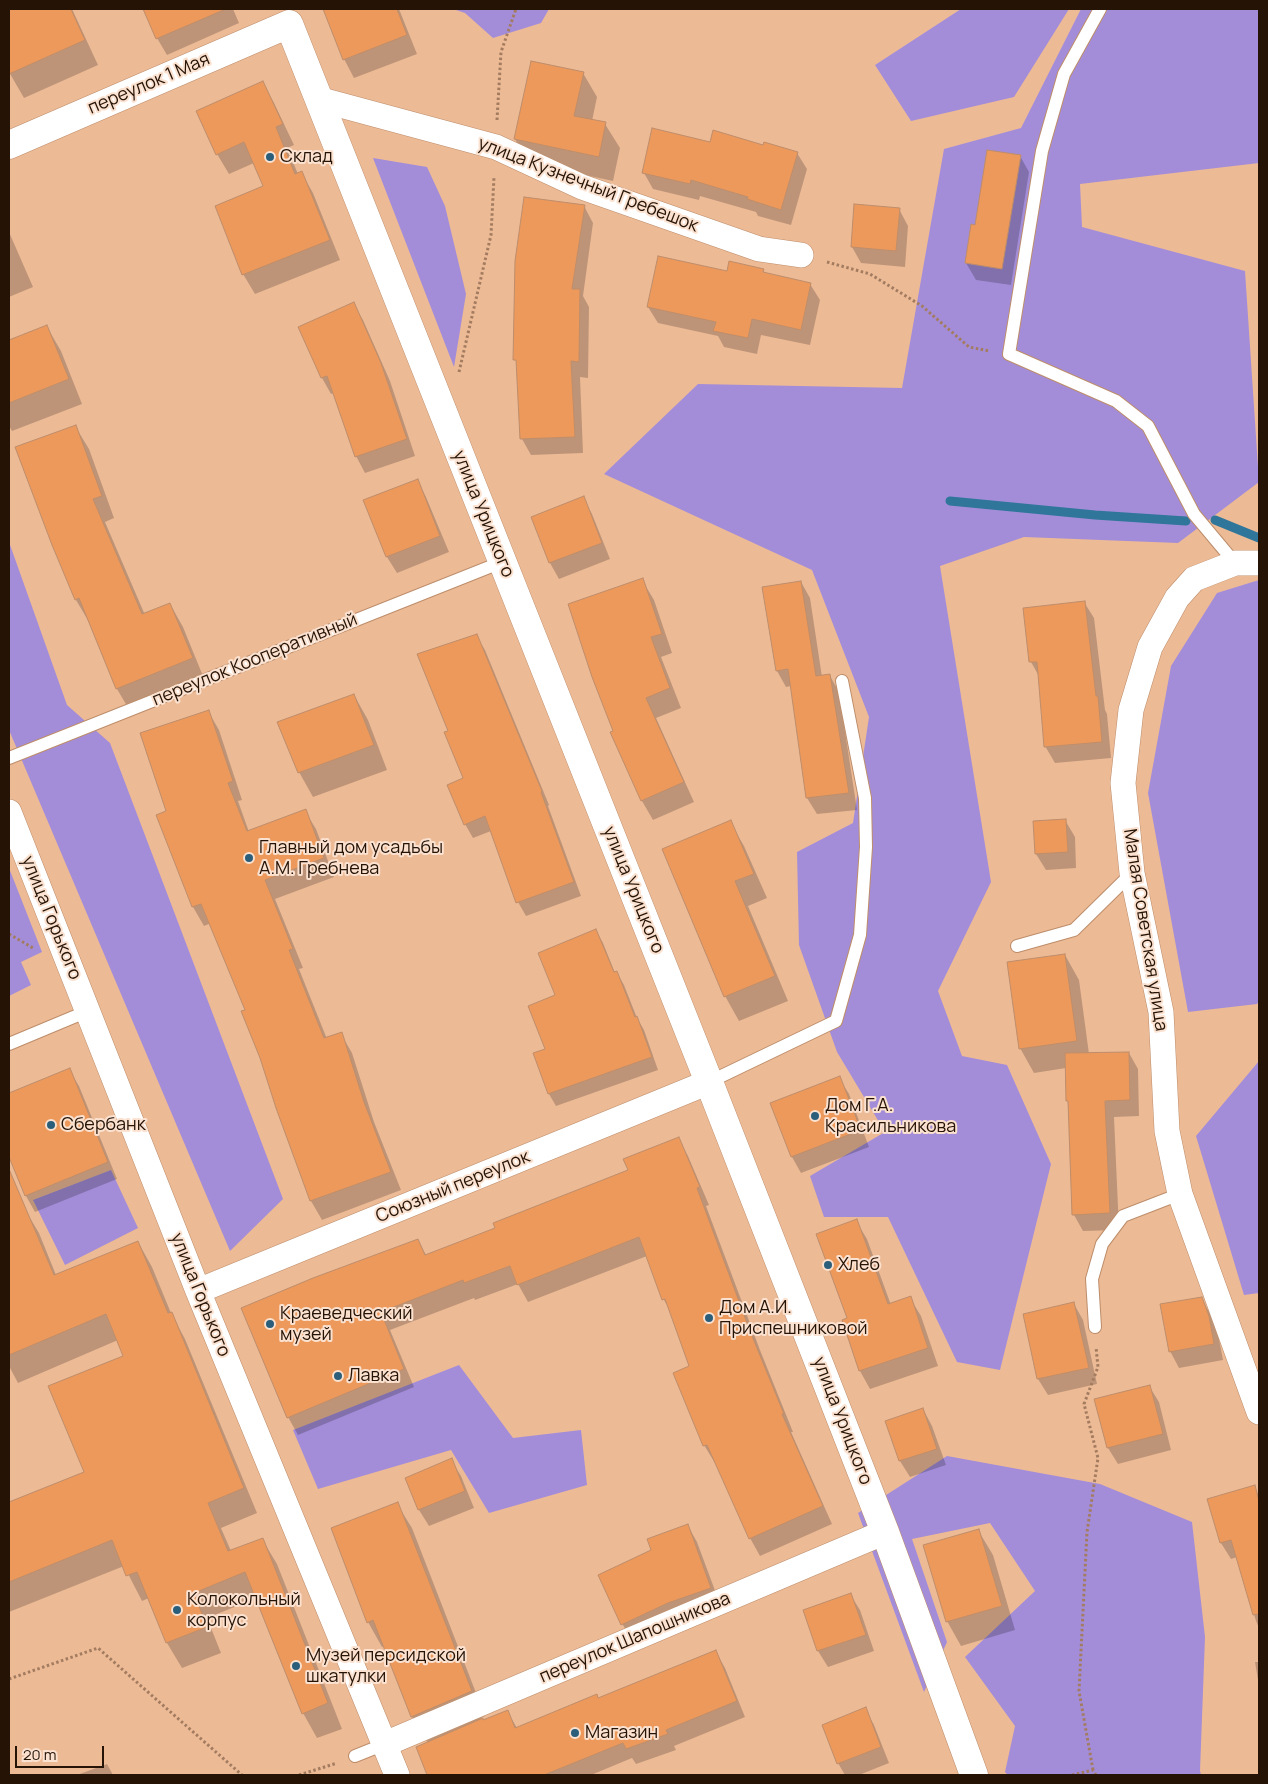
<!DOCTYPE html>
<html>
<head>
<meta charset="utf-8">
<style>
  body { margin:0 }
  #map { position:relative; width:1268px; height:1784px; overflow:hidden; background:#edba96; font-family:Manrope,sans-serif }
  canvas { display:block }
  .frame { position:absolute; inset:0; border:10px solid #251306; pointer-events:none }
  .scale { position:absolute; left:15px; top:1746px; width:89px; height:22px; box-sizing:border-box; border:2px solid #251306; border-top:0; padding-left:6px; font-size:15px; line-height:18px; white-space:nowrap; color:#251306; -webkit-text-stroke:4px #fbe1cf; paint-order:stroke }
</style>
</head>
<body>
<div id="map">
<canvas width="1268" height="1784"></canvas>
<div class="frame"></div>
<div class="scale">20 m</div>
</div>
<script>
const context = document.querySelector('canvas').getContext('2d');
context.lineJoin = 'round';
function paint(path, color) { context.fillStyle = color; context.fill(path, 'evenodd'); }
const toPath = rows => new Path2D(rows.map(r => 'M' + r).join(''));
function trace(path, color, width, dash) { context.strokeStyle = color; context.lineWidth = width; context.lineCap = dash ? 'butt' : 'round'; context.setLineDash(dash || []); context.stroke(path); }
function write(font, color, halo, rows, align = 'center') {
  context.font = font + ' Manrope,sans-serif'; context.lineWidth = 4; context.setLineDash([]); context.textBaseline = 'middle'; context.strokeStyle = halo; context.fillStyle = color; for (const [text, x, y, turn = 0] of rows) {
    context.save(); context.translate(x, y); context.rotate((+turn || 0) * Math.PI / 180); context.textAlign = isNaN(turn) ? turn : align; if (halo) context.strokeText(text, 0, 0); context.fillText(text, 0, 0); context.restore();
  }
}
const green = toPath([
  [453,9,549,9,541,23,493,38,465,13],
  [961,9,1069,9,1014,97,911,121,875,65],
  [1081,9,1259,9,1259,163,1080,184,1082,227,1245,271,1259,482,1178,543,1024,537,940,566,991,882,938,991,962,1056,1007,1065,1051,1164,1000,1370,957,1362,888,1217,824,1217,810,1176,885,1132,837,1052,799,945,797,852,853,823,869,717,812,570,604,474,698,384,902,388,944,149,1021,128],
  [373,158,427,167,445,206,466,294,454,367],
  [9,542,67,705,110,743,283,1199,230,1251,9,730],
  [1259,580,1259,1001,1257,1004,1188,1012,1148,793,1171,666,1217,593],
  [9,868,42,952,21,962,31,985,9,996],
  [1259,1061,1259,1293,1244,1295,1196,1136],
  [111,1170,138,1228,65,1265,33,1200],
  [459,1365,513,1438,581,1430,587,1485,489,1513,451,1450,318,1489,293,1430],
  [947,1456,1100,1484,1192,1522,1205,1637,1200,1771,1201,1775,1008,1775,1005,1772,1015,1726,965,1657,1035,1591,990,1523,912,1539,947,1642,924,1692,858,1513]
]);
const shadow = toPath([
  [16,9,72,9,98,65,24,98,9,72,9,12],
  [145,9,233,9,239,23,167,55,157,38],
  [324,9,399,9,417,54,354,78,344,59],
  [583,73,597,97,592,121,605,124,620,148,613,181,529,163,515,139],
  [262,82,274,103,294,145,287,148,298,174,301,172,313,193,340,260,255,294,243,274,265,187,254,163,229,174,217,154],
  [711,143,764,147,797,153,807,169,791,225,758,216,756,212,700,196,699,200,653,189,644,173],
  [1020,156,1029,172,1011,285,976,280,966,263],
  [584,206,593,223,583,296,589,307,588,378,580,377,583,453,531,455,522,439,518,365,515,359],
  [899,209,908,226,905,267,861,263,852,247],
  [9,232,33,287,9,297],
  [763,270,765,274,810,284,820,300,810,345,761,335,757,354,724,347,718,336,658,323,648,307,728,272],
  [353,304,363,320,390,381,415,456,365,473,356,456,334,393,331,394,322,378,300,328],
  [47,327,61,351,82,404,12,431,9,426,9,342],
  [75,426,89,449,114,518,105,522,145,615,170,604,183,627,205,681,130,711,117,689,89,622,76,600,53,544],
  [417,480,426,497,449,552,397,573,387,557,365,501],
  [583,498,592,514,610,559,559,579,550,563,532,518],
  [642,580,654,600,672,653,661,657,681,708,656,718,694,802,653,820,642,801,611,733,615,731],
  [801,582,810,598,822,677,830,676,839,692,857,810,817,814,807,798,791,686,786,687,777,671,764,588],
  [1084,602,1094,618,1105,710,1107,714,1111,758,1055,763,1045,746,1040,678,1031,662,1024,609],
  [476,636,485,650,549,805,548,806,581,896,526,916,518,902,491,831,473,838,465,824,448,785,465,778,449,731],
  [354,695,368,720,387,770,313,797,299,772],
  [208,711,219,730,242,800,238,801,249,832,305,811,316,829,334,877,275,899,303,968,299,969,327,1039,341,1034,352,1053,374,1122,401,1190,322,1220,311,1201,277,1108,246,1010,211,923,204,926,193,907,158,815,168,812],
  [1065,820,1075,837,1076,868,1046,870,1036,854,1034,822],
  [730,822,744,846,767,898,748,906,788,1001,739,1021,725,996],
  [596,931,603,943,615,973,617,973,624,985,637,1018,644,1030,658,1070,556,1106,549,1094,557,996],
  [1065,955,1079,980,1089,1054,1129,1053,1138,1069,1139,1116,1114,1117,1119,1230,1083,1231,1074,1215,1066,1068,1034,1073,1020,1048],
  [69,1070,79,1086,117,1179,35,1212,26,1196,9,1154,9,1095],
  [839,1078,849,1094,869,1147,801,1173,792,1157,772,1103],
  [678,1138,688,1156,709,1205,706,1206,760,1350,793,1432,791,1432,832,1524,760,1556,750,1538,716,1463,715,1463,704,1445,690,1367,672,1314,664,1300,647,1256,528,1302,518,1284,475,1300,474,1298,390,1330,414,1387,298,1435,288,1417,418,1240,426,1255,496,1229,630,1171],
  [24,1208,39,1233,56,1275,138,1242,152,1267,171,1313,185,1339,257,1513,221,1528,231,1551,262,1539,277,1564,342,1729,317,1738,303,1713,257,1598,207,1618,221,1653,182,1668,167,1643,149,1598,142,1601,124,1566,9,1612,9,1504,85,1473,125,1357,118,1340,18,1383,9,1366,9,1214],
  [856,1221,867,1239,891,1305,910,1298,921,1316,938,1366,870,1389,860,1371,849,1319],
  [1201,1298,1211,1315,1218,1334,1223,1360,1179,1368,1170,1351],
  [1074,1304,1083,1320,1097,1384,1048,1395,1038,1379,1024,1315],
  [1149,1386,1159,1402,1171,1450,1118,1464,1108,1448,1096,1400],
  [923,1409,932,1426,946,1465,910,1477,900,1461,887,1421],
  [451,1460,461,1476,474,1508,429,1526,419,1510,406,1478],
  [1254,1487,1259,1496,1259,1628,1256,1621,1237,1557,1231,1559,1221,1543,1209,1500],
  [397,1504,412,1528,485,1716,481,1718,483,1721,507,1711,517,1728,598,1699,716,1652,725,1668,745,1717,674,1746,676,1750,636,1764,632,1758,591,1775,429,1775,417,1747,428,1743,412,1717,384,1646,382,1647,368,1622],
  [688,1526,697,1542,720,1604,632,1641,623,1625,600,1576,653,1551],
  [978,1530,993,1555,1015,1630,961,1646,947,1621],
  [850,1594,860,1610,874,1651,828,1667,818,1651,804,1610],
  [1255,1662,1259,1662,1259,1686],
  [865,1709,874,1725,889,1763,859,1775,845,1775,838,1763],
  [107,1764,113,1775,77,1775]
]);
const stream = toPath([
  [950,501,1095,515,1186,521],
  [1215,520,1259,538]
]);
const building = toPath([
  [9,9,71,9,85,40,9,74,9,9],
  [143,9,226,9,156,39,143,9],
  [323,9,397,9,407,35,343,60,323,9],
  [531,61,584,72,574,116,606,122,599,157,514,139,531,61],
  [263,81,283,124,276,127,295,174,302,171,330,240,242,275,215,206,263,186,244,142,216,155,196,111,263,81],
  [652,128,710,142,713,130,763,145,764,142,798,152,781,210,747,199,748,197,691,180,690,184,642,173,652,128],
  [987,150,1021,155,1002,269,965,263,971,224,975,225,987,150],
  [524,197,585,205,572,289,580,289,579,362,571,361,575,437,520,439,516,360,513,360,515,261,524,197],
  [854,204,900,208,896,251,851,247,854,204],
  [658,256,727,271,729,261,764,269,763,272,811,283,801,330,752,319,748,338,713,331,716,322,647,307,658,256],
  [354,302,381,363,407,439,355,457,327,376,321,378,298,327,354,302],
  [47,325,69,379,9,403,9,340,47,325],
  [76,425,102,496,93,499,142,614,170,603,193,658,116,689,79,598,75,600,52,545,15,447,76,425],
  [418,479,440,536,386,557,363,500,418,479],
  [584,496,602,543,549,563,531,517,584,496],
  [643,578,662,634,651,637,670,688,646,698,684,782,641,801,610,732,613,731,592,677,568,604,643,578],
  [801,581,816,676,830,674,849,793,806,798,788,669,776,671,762,587,801,581],
  [1085,601,1096,696,1098,696,1102,742,1044,747,1037,662,1029,662,1023,608,1085,601],
  [477,634,542,791,541,792,574,882,516,903,485,816,464,825,447,785,463,778,444,732,448,731,417,654,477,634],
  [354,694,374,745,298,773,277,722,354,694],
  [209,710,233,781,228,783,247,831,306,809,324,858,265,880,293,949,289,950,324,1038,342,1032,364,1102,391,1172,310,1201,276,1108,260,1058,241,1011,245,1010,201,904,192,907,156,815,166,811,140,733,209,710],
  [1066,819,1068,852,1035,854,1033,821,1066,819],
  [731,820,754,874,735,881,775,976,724,997,662,849,731,820],
  [596,929,614,972,617,971,635,1017,637,1016,652,1057,548,1094,533,1053,545,1049,528,1006,555,995,538,953,596,929],
  [1065,954,1077,1041,1019,1049,1007,962,1065,954],
  [1129,1052,1130,1100,1105,1101,1110,1213,1072,1215,1068,1101,1066,1101,1065,1053,1129,1052],
  [70,1068,108,1162,25,1196,9,1157,9,1093,70,1068],
  [840,1076,861,1130,791,1157,770,1103,840,1076],
  [679,1137,700,1187,697,1188,750,1331,784,1414,782,1414,823,1506,749,1539,707,1445,703,1446,673,1373,689,1366,665,1299,662,1300,639,1237,517,1285,510,1266,464,1283,463,1280,381,1312,404,1369,287,1418,241,1308,313,1278,418,1239,425,1255,495,1228,493,1223,628,1170,623,1159,679,1137],
  [9,1169,54,1275,138,1241,168,1313,172,1312,244,1488,208,1503,228,1551,263,1538,328,1703,302,1714,245,1572,194,1593,207,1627,166,1643,137,1572,126,1576,112,1540,9,1582,9,1502,84,1472,48,1386,123,1356,106,1314,9,1355,9,1169],
  [857,1219,888,1304,911,1296,928,1348,859,1371,842,1320,847,1318,816,1234,857,1219],
  [1202,1297,1209,1316,1214,1344,1169,1352,1160,1304,1202,1297],
  [1074,1302,1089,1368,1037,1379,1023,1314,1074,1302],
  [1150,1385,1163,1434,1107,1448,1094,1399,1150,1385],
  [923,1408,937,1449,899,1461,885,1421,923,1408],
  [452,1458,465,1491,418,1510,405,1478,452,1458],
  [1255,1485,1259,1501,1259,1614,1253,1615,1231,1540,1220,1543,1207,1499,1255,1485],
  [398,1502,472,1691,411,1717,373,1620,367,1623,331,1528,398,1502],
  [688,1524,711,1588,668,1603,621,1625,598,1575,651,1550,647,1539,688,1524],
  [979,1529,1002,1606,946,1622,923,1545,979,1529],
  [851,1593,866,1635,817,1651,803,1610,851,1593],
  [716,1650,737,1701,666,1730,668,1734,626,1749,623,1743,544,1775,427,1775,416,1747,483,1718,483,1720,508,1710,515,1728,597,1694,598,1698,716,1650],
  [866,1707,881,1747,837,1764,822,1725,866,1707]
]);
const path = toPath([
  [497,120,501,52,516,9],
  [827,262,870,274,922,306,969,347,989,351],
  [459,372,491,235,494,177],
  [9,934,33,948],
  [9,1679,98,1648,242,1775],
  [1093,1770,1079,1691,1087,1532,1098,1458,1084,1404,1098,1367,1096,1347],
  [299,1775,337,1763],
  [1072,1775,1093,1770,1096,1775]
]);
const service = toPath([
  [1100,9,1064,74,1042,151,1009,354,1116,401,1148,426,1194,514,1235,563],
  [9,758,502,562],
  [1017,946,1074,930,1132,873],
  [9,1044,88,1011],
  [709,1082,836,1021,860,935,866,847,865,798,842,681],
  [1095,1327,1092,1279,1102,1244,1123,1216,1180,1194],
  [355,1756,385,1744]
]);
const minor = toPath([
  [318,99,496,147,582,187,759,249,801,255],
  [1259,563,1235,563,1194,579,1177,598,1150,647,1131,710,1123,783,1132,873,1161,1012,1167,1131,1180,1194,1259,1412],
  [9,812,198,1291,397,1775],
  [198,1291,709,1082],
  [385,1744,885,1532]
]);
const secondary = toPath([
  [9,145,289,24,709,1082,885,1532,974,1775]
]);
const markers = [
  [270,157,5,"#2b5e7b"],
  [249,858,5,"#2b5e7b"],
  [815,1116,5,"#2b5e7b"],
  [51,1125,5,"#2b5e7b"],
  [828,1265,5,"#2b5e7b"],
  [709,1318,5,"#2b5e7b"],
  [270,1324,5,"#2b5e7b"],
  [338,1376,5,"#2b5e7b"],
  [177,1610,5,"#2b5e7b"],
  [296,1666,5,"#2b5e7b"],
  [575,1733,5,"#2b5e7b"]
];
const streetNames = [
  ["переулок 1 Мая",149,84,-23],
  ["улица Кузнечный Гребешок",588,185,21],
  ["улица Урицкого",483,514,68],
  ["переулок Кооперативный",255,660,-22],
  ["улица Урицкого",633,890,68],
  ["улица Горького",51,918,68],
  ["Малая Советская улица",1145,930,81],
  ["Союзный переулок",453,1187,-22],
  ["улица Горького",200,1295,68],
  ["улица Урицкого",842,1421,69],
  ["переулок Шапошникова",635,1638,-23]
];
const poiNames = [
  ["Склад",280,157],
  ["Главный дом усадьбы",259,848],
  ["А.М. Гребнева",259,869],
  ["Дом Г.А.",825,1106],
  ["Красильникова",825,1127],
  ["Сбербанк",61,1125],
  ["Хлеб",838,1265],
  ["Дом А.И.",719,1308],
  ["Приспешниковой",719,1329],
  ["Краеведческий",280,1314],
  ["музей",280,1335],
  ["Лавка",348,1376],
  ["Колокольный",187,1600],
  ["корпус",187,1621],
  ["Музей персидской",306,1656],
  ["шкатулки",306,1677],
  ["Магазин",585,1733]
];
paint(green, '#a38dd9');
paint(shadow, '#0003');
trace(stream, '#30769a', 9);
paint(building, '#ec995b');
trace(building, '#be8d6b', 1);
trace(service, '#bd8d6a', 14);
trace(minor, '#bd8d6a', 26);
trace(secondary, '#bd8d6a', 29);
trace(path, '#a37c60', 3, [2.5, 2.5]);
trace(service, '#fff', 12);
trace(minor, '#fff', 25);
trace(secondary, '#fff', 28);
for (const [x, y, r, color] of markers) { const dot = new Path2D(); dot.arc(x, y, r, 0, 2 * Math.PI); context.fillStyle = color; context.fill(dot); trace(dot, '#fbe1cf', 2); }
write('18px', '#251306', '#fbe1cf', streetNames);
write('18px', '#251306', '#fbe1cf', poiNames, 'left');
</script>
</body>
</html>
